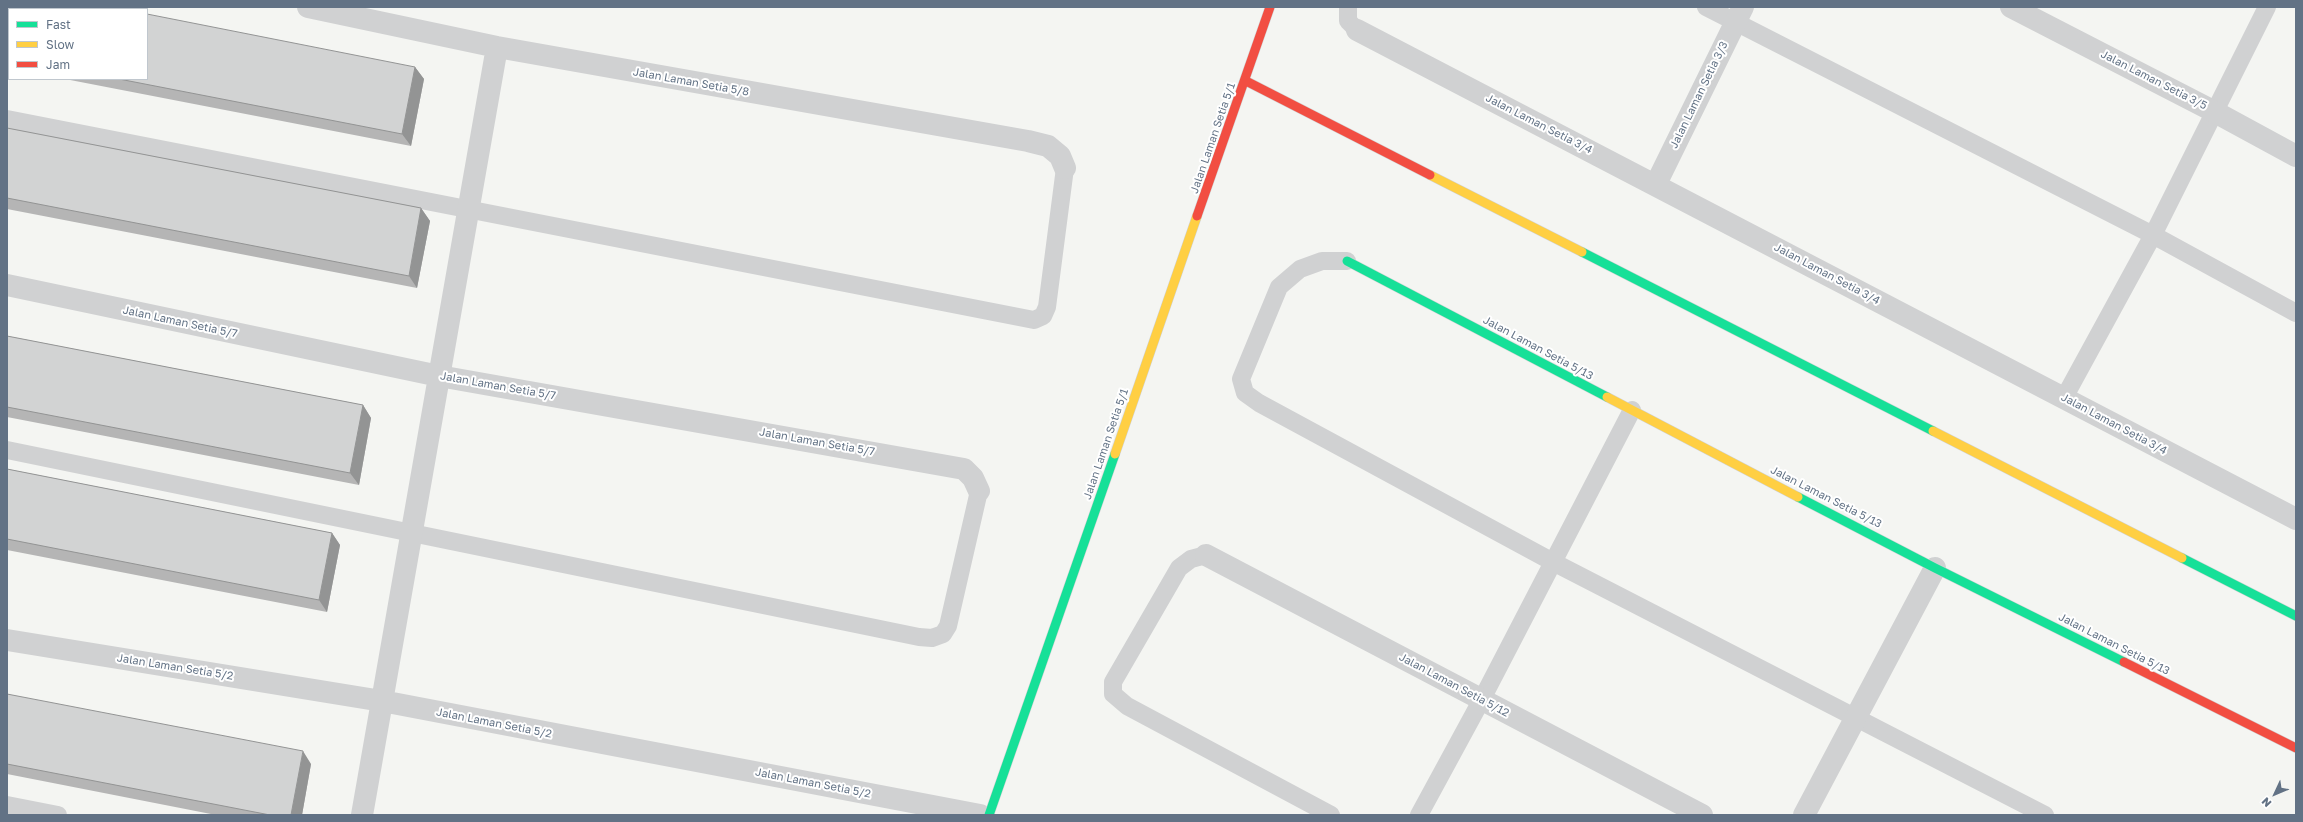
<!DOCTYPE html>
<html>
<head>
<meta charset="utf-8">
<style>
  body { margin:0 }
  #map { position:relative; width:2303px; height:822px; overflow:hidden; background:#f4f5f2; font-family:"Golos Text",sans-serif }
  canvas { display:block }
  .frame { position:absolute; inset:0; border:8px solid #627285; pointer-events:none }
  .legend { position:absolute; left:8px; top:8px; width:140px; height:72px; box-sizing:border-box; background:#fff; border:1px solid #c0c7ce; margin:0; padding:5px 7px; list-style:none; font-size:12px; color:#627285 }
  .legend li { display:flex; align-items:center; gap:8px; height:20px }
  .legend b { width:20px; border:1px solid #c0c7ce }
  .north { position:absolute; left:2255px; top:774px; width:40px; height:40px; -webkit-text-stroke:3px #fff; paint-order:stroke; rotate:226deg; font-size:11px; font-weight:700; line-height:16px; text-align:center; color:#627285 }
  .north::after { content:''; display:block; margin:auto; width:14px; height:18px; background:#627285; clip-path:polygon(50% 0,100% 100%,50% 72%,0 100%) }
</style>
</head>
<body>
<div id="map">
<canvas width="2303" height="822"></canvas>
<div class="frame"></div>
<ul class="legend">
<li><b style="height:5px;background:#16e098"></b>Fast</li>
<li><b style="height:5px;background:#ffcf43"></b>Slow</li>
<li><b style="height:5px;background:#f24e42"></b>Jam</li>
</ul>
<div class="north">N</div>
</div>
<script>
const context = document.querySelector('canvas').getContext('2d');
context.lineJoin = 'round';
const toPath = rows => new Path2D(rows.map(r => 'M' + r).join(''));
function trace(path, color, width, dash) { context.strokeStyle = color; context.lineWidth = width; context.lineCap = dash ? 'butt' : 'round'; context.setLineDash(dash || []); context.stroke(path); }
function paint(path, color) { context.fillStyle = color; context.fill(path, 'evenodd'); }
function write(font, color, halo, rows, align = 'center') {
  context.font = font + ' "Golos Text",sans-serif'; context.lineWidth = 4; context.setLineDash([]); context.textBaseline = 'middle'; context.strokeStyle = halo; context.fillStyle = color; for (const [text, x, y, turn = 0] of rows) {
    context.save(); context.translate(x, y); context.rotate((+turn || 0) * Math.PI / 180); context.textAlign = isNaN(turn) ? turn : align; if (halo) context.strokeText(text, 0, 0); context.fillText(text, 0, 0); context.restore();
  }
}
const lane = toPath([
  [1348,7,1348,21,1357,30],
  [1706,7,2153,235,2296,313],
  [7,119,1034,320,1043,316,1047,307,1065,168],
  [1347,261,1322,261,1300,269,1279,287,1241,379,1245,393,1259,403,1553,562,2045,815],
  [2064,398,2153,235,2267,7],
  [7,450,919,637,932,638,943,634,948,626,979,491],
  [1206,555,1191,559,1179,568,1113,682,1113,694,1127,706,1331,815],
  [7,805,58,815],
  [1419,815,1482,699,1632,410]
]);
const street = toPath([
  [308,7,497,47,1028,141,1048,146,1060,156,1065,168],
  [2011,7,2215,112,2296,156],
  [1357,30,2296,519],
  [1656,184,1743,7],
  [7,285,439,376,964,469,973,478,979,491],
  [1206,555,1702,815],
  [7,640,382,701,980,815],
  [362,815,497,47],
  [1804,815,1935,568]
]);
const fast = toPath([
  [1582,252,1933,431],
  [1347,261,1607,397],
  [1798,497,1935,568,2124,662],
  [2182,558,2296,616],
  [989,815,1115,454]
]);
const slow = toPath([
  [1430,175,1582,252],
  [1607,397,1798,497],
  [1933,431,2182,558],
  [1115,454,1197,216]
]);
const jam = toPath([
  [1246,81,1430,175],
  [1197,216,1270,7],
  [2124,662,2296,748]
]);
const wall = toPath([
  [7,7,9,9,9,68,7,68],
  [415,67,424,79,411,146,65,79,147,79],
  [7,128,421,208,430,221,417,288,7,209],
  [7,336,363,405,371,418,359,485,7,417],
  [7,469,332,533,340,545,327,612,7,550],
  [7,694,311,764,302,815,216,815,7,774]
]);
const shadedWall = toPath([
  [415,67,424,79,411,146,402,134],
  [421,208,430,221,417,288,409,276],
  [363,405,371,418,359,485,350,473],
  [332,533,340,545,327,612,319,600],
  [303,751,311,764,302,815,291,815]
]);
const building = toPath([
  [7,7,110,7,120,9,9,9,9,58,7,57,7,7],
  [147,14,415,67,402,134,119,79,147,79,147,14],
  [7,128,421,208,409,276,7,198,7,128],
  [7,336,363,405,350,473,7,407,7,336],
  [7,469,332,533,319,600,7,539,7,469],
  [7,694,303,751,291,815,270,815,7,764,7,694]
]);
const streetNames = [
  ["Jalan Laman Setia 3/5",2154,80,27],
  ["Jalan Laman Setia 5/8",691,82,10],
  ["Jalan Laman Setia 3/3",1699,95,-64],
  ["Jalan Laman Setia 3/4",1539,124,27],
  ["Jalan Laman Setia 5/1",1213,138,-71],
  ["Jalan Laman Setia 3/4",1827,274,28],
  ["Jalan Laman Setia 5/7",180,322,12],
  ["Jalan Laman Setia 5/13",1538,348,28],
  ["Jalan Laman Setia 5/7",498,386,10],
  ["Jalan Laman Setia 3/4",2114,424,28],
  ["Jalan Laman Setia 5/7",817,442,10],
  ["Jalan Laman Setia 5/1",1106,444,-71],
  ["Jalan Laman Setia 5/13",1826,497,27],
  ["Jalan Laman Setia 5/13",2114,644,27],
  ["Jalan Laman Setia 5/2",175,667,9],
  ["Jalan Laman Setia 5/12",1454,685,28],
  ["Jalan Laman Setia 5/2",494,723,11],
  ["Jalan Laman Setia 5/2",813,783,11]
];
trace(fast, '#d0d2d3', 10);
trace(slow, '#d0d2d3', 10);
trace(jam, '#d0d2d3', 10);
trace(lane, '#d0d1d2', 18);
trace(street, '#d0d1d2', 22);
trace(fast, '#16e098', 9);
trace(slow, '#ffcf43', 9);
trace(jam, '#f24e42', 9);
paint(wall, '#b5b5b5');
paint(shadedWall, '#939494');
paint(building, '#d2d3d3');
trace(building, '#939494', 1);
write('11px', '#627285', '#fff', streetNames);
</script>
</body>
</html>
